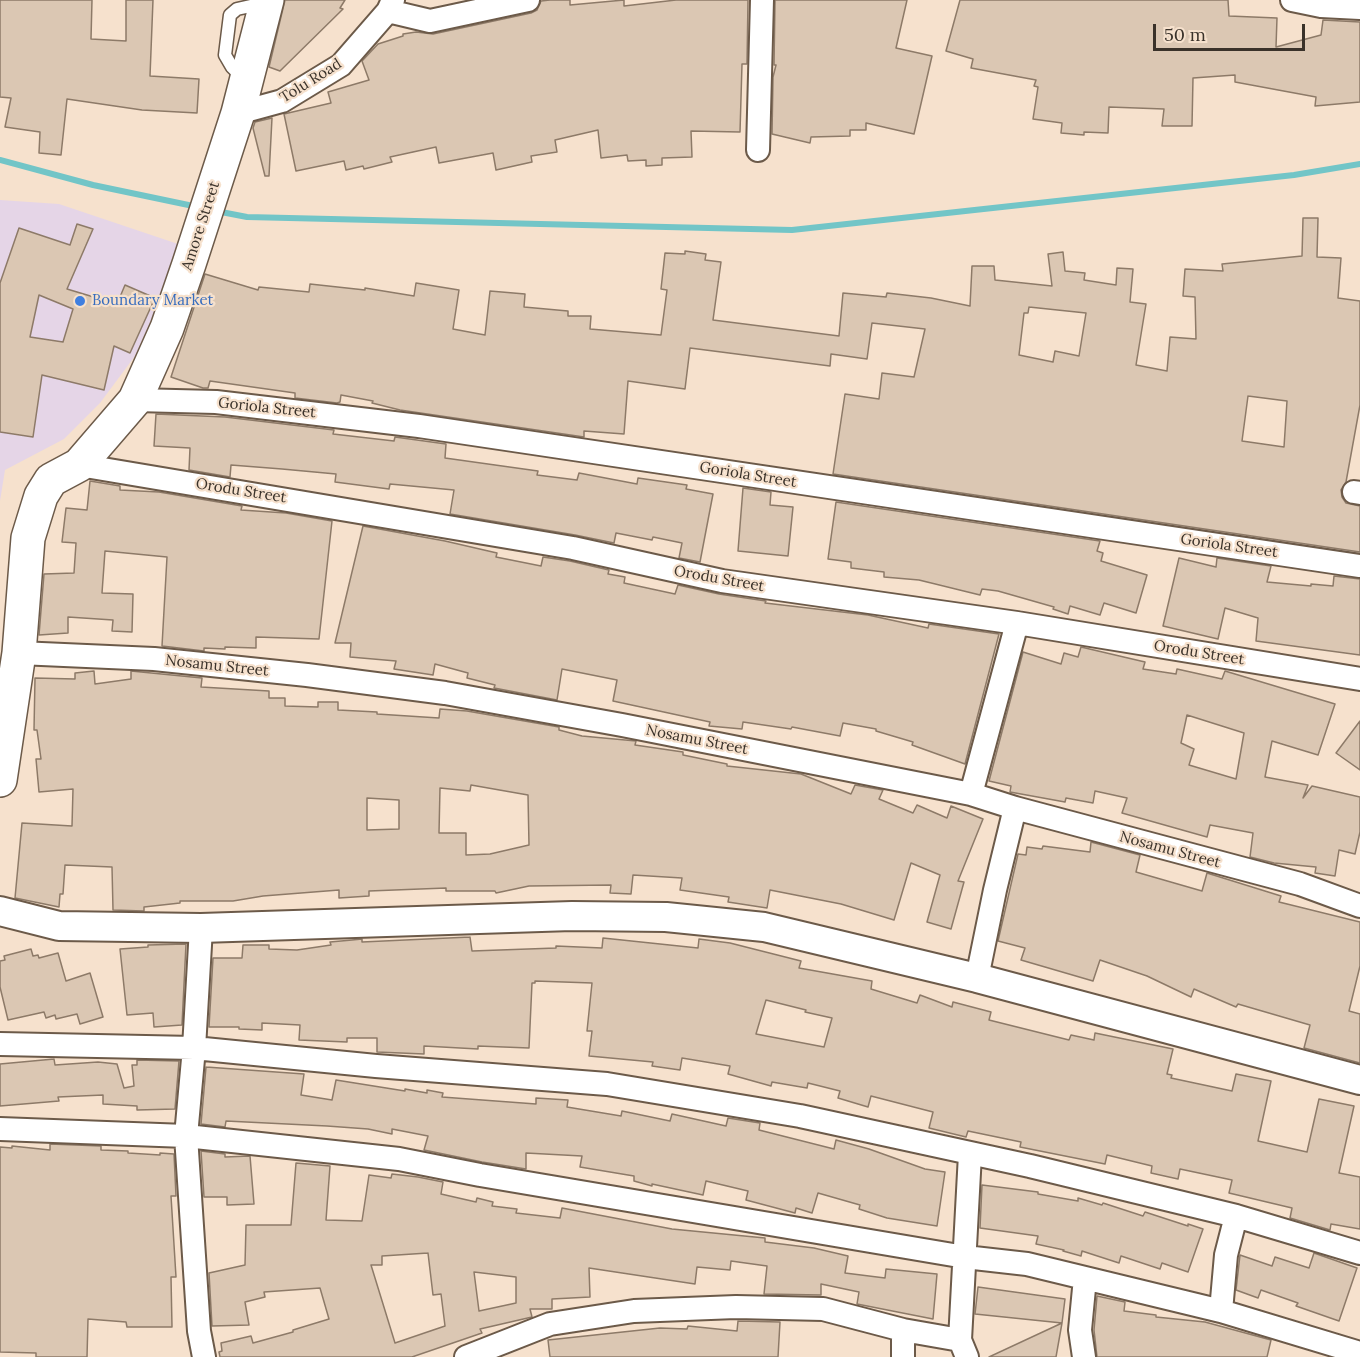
<!DOCTYPE html>
<html>
<head>
<meta charset="utf-8">
<style>
  body { margin:0 }
  #map { position:relative; width:1360px; height:1357px; overflow:hidden; background:#f6e1cd; font-family:Lora,serif }
  canvas { display:block }
  .scale { position:absolute; left:1153px; top:24px; width:152px; height:27px; box-sizing:border-box; border:3px solid #3a322a; border-top:0; padding-left:8px; font-size:18px; line-height:21px; white-space:nowrap; color:#3a322a; -webkit-text-stroke:4px #f6e1cd; paint-order:stroke }
</style>
</head>
<body>
<div id="map">
<canvas width="1360" height="1357"></canvas>
<div class="scale">50 m</div>
</div>
<script>
const context = document.querySelector('canvas').getContext('2d');
context.lineJoin = 'round';
function paint(path, color) { context.fillStyle = color; context.fill(path, 'evenodd'); }
const toPath = rows => new Path2D(rows.map(r => 'M' + r).join(''));
function trace(path, color, width, dash) { context.strokeStyle = color; context.lineWidth = width; context.lineCap = dash ? 'butt' : 'round'; context.setLineDash(dash || []); context.stroke(path); }
function write(font, color, halo, rows, align = 'center') {
  context.font = font + ' Lora,serif'; context.lineWidth = 4.5; context.setLineDash([]); context.textBaseline = 'middle'; context.strokeStyle = halo; context.fillStyle = color; for (const [text, x, y, turn = 0] of rows) {
    context.save(); context.translate(x, y); context.rotate((+turn || 0) * Math.PI / 180); context.textAlign = isNaN(turn) ? turn : align; if (halo) context.strokeText(text, 0, 0); context.fillText(text, 0, 0); context.restore();
  }
}
const commercial = toPath([
  [0,200,59,204,184,246,135,356,100,403,64,439,5,470,0,501]
]);
const stream = toPath([
  [0,160,93,185,198,207],
  [216,211,247,217,792,230,1294,175,1360,164]
]);
const building = toPath([
  [0,0,92,0,91,39,126,41,126,0,153,0,150,76,199,79,197,113,142,110,67,99,61,155,39,153,40,132,5,127,11,98,0,97,0,0],
  [285,0,345,0,340,8,343,9,280,71,269,67,285,0],
  [550,0,570,0,570,5,624,0,624,6,676,0,748,0,747,64,742,64,740,132,691,131,692,157,662,158,662,165,646,166,646,160,628,161,627,155,601,158,598,130,555,140,557,152,531,156,532,162,496,170,493,153,439,163,436,147,390,157,392,162,364,169,363,166,346,170,344,161,296,171,284,114,331,103,328,92,369,80,362,61,378,44,403,36,403,34,416,32,433,34,531,13,537,10,541,1,550,0],
  [775,0,907,0,896,48,932,56,914,134,866,123,866,130,850,130,850,136,811,137,810,143,772,134,773,77,776,65,774,65,775,0],
  [960,0,1228,0,1229,16,1277,18,1276,47,1321,35,1323,20,1360,22,1360,102,1315,106,1316,97,1235,82,1235,75,1193,78,1192,126,1162,126,1164,109,1109,107,1108,133,1084,132,1084,135,1061,133,1062,123,1033,119,1038,87,1034,86,1036,80,971,68,973,59,946,51,960,0],
  [272,118,269,176,265,176,253,128,255,122,272,118],
  [1303,218,1318,218,1317,257,1341,258,1338,298,1360,301,1360,405,1346,482,1341,490,1342,497,1346,503,1360,506,1360,552,833,474,845,394,879,399,882,373,914,377,925,329,872,323,867,359,831,354,830,366,690,348,685,389,628,381,624,434,584,431,584,437,400,410,372,403,373,401,341,395,340,402,337,403,295,398,295,393,210,381,208,388,203,388,171,377,205,274,258,290,259,287,309,292,310,284,365,290,365,288,414,296,416,283,459,290,453,329,485,335,490,291,525,294,524,307,568,311,568,316,591,316,590,329,661,335,667,290,661,289,665,253,685,254,685,251,706,254,705,260,721,262,713,320,839,336,843,293,886,297,887,293,931,298,970,306,972,266,994,266,995,280,1052,286,1048,254,1063,252,1065,271,1085,273,1084,280,1116,285,1117,268,1133,269,1130,302,1146,304,1136,365,1167,371,1170,337,1196,339,1195,297,1183,296,1185,269,1223,271,1222,264,1302,256,1303,218],
  [1029,307,1086,313,1079,356,1055,351,1053,362,1019,355,1024,313,1028,313,1029,307],
  [1248,396,1287,401,1284,447,1242,441,1248,396],
  [77,224,93,229,67,289,117,304,125,285,155,298,130,353,114,346,104,390,42,375,33,437,0,432,0,283,19,228,70,245,77,224],
  [39,295,73,309,63,342,30,337,39,295],
  [156,414,225,417,334,430,333,434,394,441,395,437,446,444,445,458,538,471,537,475,577,480,579,473,637,484,638,478,687,485,686,489,713,494,700,562,679,558,682,543,653,537,652,540,616,533,614,543,575,535,450,514,454,490,390,484,389,489,335,482,336,474,282,469,231,465,230,477,189,470,190,448,154,446,156,414],
  [90,481,120,486,120,490,159,492,242,506,241,510,286,513,332,521,319,639,256,637,256,648,225,647,225,649,204,648,204,651,162,646,167,557,105,551,102,593,133,594,132,632,112,631,113,620,68,617,68,633,39,635,44,574,74,573,76,543,62,542,66,508,87,510,90,481],
  [743,488,771,492,770,505,793,507,788,556,738,551,743,488],
  [836,502,1100,541,1097,551,1103,553,1101,561,1147,575,1136,613,1104,603,1100,615,1070,606,1068,614,1053,609,1054,607,998,591,982,589,980,595,919,580,884,577,884,572,851,568,851,562,828,559,836,502],
  [363,526,445,541,497,553,496,557,541,566,543,557,570,561,609,570,608,574,625,577,624,583,675,594,678,585,719,594,766,601,765,603,868,615,928,628,929,624,999,634,965,764,912,745,913,742,876,731,876,729,843,723,840,736,792,727,791,729,743,722,742,729,709,726,710,722,613,701,617,680,562,669,557,700,494,688,495,685,467,678,468,673,435,664,433,675,394,669,396,661,350,657,351,643,335,643,363,526],
  [1179,558,1216,567,1217,558,1271,566,1267,582,1311,586,1311,584,1333,586,1334,576,1360,579,1360,655,1256,641,1258,618,1225,608,1218,639,1163,626,1179,558],
  [1081,647,1145,662,1143,669,1176,674,1177,669,1222,679,1225,671,1335,704,1318,755,1272,741,1265,777,1308,785,1303,798,1312,786,1360,797,1360,832,1355,854,1339,850,1335,876,1315,873,1316,867,1274,863,1250,857,1253,833,1210,825,1207,837,1122,813,1127,798,1095,791,1093,803,1066,798,1065,802,1010,792,1011,786,989,781,1023,652,1061,664,1064,653,1078,657,1081,647],
  [1187,715,1244,733,1236,779,1189,765,1194,749,1181,743,1187,715],
  [94,671,95,684,131,679,131,671,202,678,201,687,269,691,269,698,285,698,285,706,318,707,318,702,338,702,338,710,377,712,377,714,439,718,440,709,467,711,559,727,559,730,582,736,636,741,635,745,683,752,683,755,727,764,727,766,801,774,851,794,855,785,883,790,879,799,913,813,917,805,947,818,951,806,983,819,958,881,964,882,951,929,927,922,940,875,911,863,894,920,841,904,770,890,767,908,728,902,729,897,680,890,682,878,633,875,631,894,610,893,611,885,529,886,496,893,495,891,446,891,446,888,369,891,369,896,339,898,339,890,263,896,233,901,180,901,180,903,144,907,144,911,113,910,112,867,65,865,63,894,60,894,59,907,15,898,22,823,72,826,73,789,39,792,36,759,41,759,37,730,34,730,35,678,75,679,75,673,94,671],
  [471,785,528,795,529,845,490,854,466,855,466,833,439,833,440,788,470,791,471,785],
  [367,798,399,800,399,829,367,830,367,798],
  [1360,721,1360,770,1336,753,1360,721],
  [1091,842,1140,855,1136,872,1202,891,1207,873,1281,896,1279,902,1360,922,1360,966,1349,1011,1360,1014,1360,1063,1304,1048,1310,1025,1238,1004,1236,1007,1194,989,1191,997,1147,976,1100,960,1093,981,1021,960,1025,948,998,941,1018,854,1026,855,1027,847,1042,849,1043,846,1090,852,1091,842],
  [470,937,472,951,556,948,556,946,602,948,603,938,698,948,699,939,730,943,801,961,799,968,872,981,871,989,917,1003,920,995,952,1007,953,1002,991,1012,989,1020,1069,1040,1071,1035,1094,1040,1095,1033,1173,1049,1167,1074,1172,1075,1171,1078,1232,1091,1236,1074,1271,1081,1258,1141,1307,1152,1319,1099,1354,1106,1339,1173,1360,1177,1360,1229,1331,1224,1330,1230,1290,1218,1292,1208,1229,1193,1232,1180,1180,1169,1178,1179,1151,1173,1152,1166,1107,1155,1105,1164,1020,1147,1021,1142,968,1131,966,1137,929,1128,933,1112,871,1096,868,1107,838,1098,840,1091,808,1083,807,1088,772,1082,771,1086,728,1074,730,1066,682,1058,680,1070,652,1066,653,1062,589,1056,592,1031,587,1031,592,983,535,981,535,983,532,983,529,1048,478,1046,478,1049,424,1046,424,1054,377,1052,377,1038,347,1038,347,1042,299,1040,300,1025,262,1023,262,1030,239,1029,239,1027,209,1027,213,958,242,958,243,945,269,945,269,949,297,950,331,945,330,942,352,940,362,939,362,942,470,937],
  [766,1000,806,1010,805,1012,832,1018,824,1047,756,1034,766,1000],
  [186,944,182,1025,154,1027,153,1013,127,1015,120,949,148,947,148,945,186,944],
  [31,949,33,956,38,955,39,958,58,953,66,981,90,973,103,1017,80,1024,77,1014,56,1019,55,1015,46,1018,44,1012,8,1020,0,987,0,961,5,960,4,956,31,949],
  [54,1059,55,1065,98,1062,117,1064,124,1088,134,1086,132,1065,137,1065,137,1060,179,1061,175,1109,137,1110,137,1106,103,1104,103,1095,58,1097,59,1101,0,1106,0,1064,54,1059],
  [206,1067,304,1074,301,1095,332,1100,336,1080,405,1091,405,1089,427,1093,427,1090,443,1093,442,1097,536,1104,536,1098,568,1100,567,1107,621,1116,622,1111,670,1121,672,1114,726,1126,728,1118,760,1123,759,1130,834,1149,836,1140,869,1149,925,1169,945,1172,937,1226,887,1218,859,1209,860,1205,818,1193,812,1213,796,1208,795,1213,746,1200,748,1191,706,1181,703,1195,652,1184,652,1186,634,1181,634,1176,580,1167,582,1156,526,1153,526,1169,482,1162,424,1150,428,1136,392,1129,392,1134,368,1129,327,1126,226,1121,225,1127,201,1124,206,1067],
  [50,1144,101,1146,101,1150,128,1151,128,1153,160,1155,160,1153,174,1154,176,1196,171,1196,176,1277,171,1277,172,1327,127,1327,126,1322,88,1319,87,1357,36,1357,36,1353,0,1352,0,1147,12,1148,12,1146,50,1150,50,1144],
  [201,1151,225,1154,225,1157,250,1156,254,1204,227,1205,227,1197,204,1197,201,1151],
  [296,1163,330,1166,326,1220,362,1221,369,1175,391,1178,392,1174,418,1177,443,1182,441,1194,476,1202,477,1198,493,1202,492,1206,517,1209,516,1213,560,1218,562,1208,672,1229,765,1238,765,1242,814,1248,848,1256,845,1273,885,1278,886,1269,937,1274,933,1319,857,1304,859,1292,821,1284,821,1295,764,1294,767,1266,731,1261,730,1270,697,1267,695,1284,589,1268,590,1297,552,1299,552,1309,530,1309,532,1317,480,1329,482,1333,412,1357,220,1357,219,1352,222,1351,221,1343,251,1336,253,1343,293,1332,293,1330,329,1319,320,1288,264,1292,265,1297,245,1302,249,1325,212,1326,209,1273,245,1265,246,1225,291,1225,296,1163],
  [428,1253,433,1295,441,1294,445,1326,395,1343,371,1265,382,1265,382,1256,428,1253],
  [474,1272,516,1277,516,1303,479,1311,474,1272],
  [982,1185,1038,1192,1038,1194,1078,1201,1078,1198,1102,1205,1103,1203,1143,1216,1145,1212,1188,1226,1188,1224,1203,1229,1188,1272,1162,1263,1160,1269,1121,1256,1119,1263,1082,1251,1081,1256,1063,1251,1064,1250,1036,1244,1038,1236,980,1228,982,1185],
  [1314,1253,1357,1268,1339,1321,1296,1306,1298,1303,1261,1290,1258,1298,1236,1290,1240,1255,1272,1266,1275,1257,1309,1268,1314,1253],
  [978,1287,1065,1299,1062,1323,975,1314,978,1287],
  [1097,1296,1125,1302,1124,1311,1156,1315,1156,1317,1205,1322,1271,1340,1267,1357,1097,1357,1094,1330,1097,1296],
  [738,1321,780,1322,778,1357,550,1357,548,1340,660,1328,687,1329,688,1326,737,1331,738,1321],
  [1062,1323,1056,1357,989,1357,1062,1323]
]);
const service = toPath([
  [244,79,232,67,225,55,230,15,237,9,265,3]
]);
const minor = toPath([
  [1292,0,1321,6,1360,8],
  [388,11,430,21,528,0],
  [238,113,282,101,341,65,388,11,393,0],
  [758,150,762,0],
  [135,400,216,402,419,426,1360,566],
  [79,465,573,548,722,581,1017,623,1360,679],
  [1354,492,1360,493],
  [19,653,154,659,307,675,445,693,622,725,971,794,1015,808,1300,884,1360,906],
  [971,794,1017,623],
  [201,928,194,1048,186,1136,199,1331,204,1357],
  [977,978,995,890,1015,808],
  [0,1044,194,1048,376,1066,607,1084,800,1116,1030,1166,1236,1216,1360,1253],
  [0,1129,186,1136,399,1159,480,1175,965,1257,1027,1264,1221,1311,1360,1353],
  [1221,1311,1226,1255,1236,1216],
  [903,1330,903,1357],
  [466,1357,550,1324,634,1311,736,1307,823,1309,903,1330,960,1340],
  [967,1357,960,1340,970,1154],
  [1084,1357,1080,1330,1085,1278]
]);
const tertiary = toPath([
  [0,911,59,926,201,928,572,916,666,917,764,927,977,978,1360,1080]
]);
const secondary = toPath([
  [0,780,19,653,28,538,41,496,51,480,79,465,135,400,167,328,189,264,238,113,267,0]
]);
const markers = [
  [80,301,6,"#3f7fe0"]
];
const streetNames = [
  ["Tolu Road",311,81,-32],
  ["Amore Street",201,226,-72],
  ["Goriola Street",267,408,6],
  ["Goriola Street",748,475,9],
  ["Orodu Street",241,491,9],
  ["Goriola Street",1229,546,8],
  ["Orodu Street",719,579,10],
  ["Orodu Street",1199,653,9],
  ["Nosamu Street",217,666,6],
  ["Nosamu Street",697,740,11],
  ["Nosamu Street",1170,850,15]
];
const shopNames = [
  ["Boundary Market",92,301]
];
paint(commercial, '#e5d5e7');
trace(stream, '#72c5c7', 6);
paint(building, '#dbc7b3');
trace(building, '#8d7a68', 1.5);
trace(service, '#6c5a49', 15);
trace(minor, '#6c5a49', 26);
trace(tertiary, '#6c5a49', 32);
trace(secondary, '#6c5a49', 36);
trace(service, '#fff', 12);
trace(minor, '#fff', 22);
trace(tertiary, '#fff', 28);
trace(secondary, '#fff', 33);
for (const [x, y, r, color] of markers) { const dot = new Path2D(); dot.arc(x, y, r, 0, 2 * Math.PI); context.fillStyle = color; context.fill(dot); trace(dot, '#f6e1cd', 2); }
write('15px', '#3a322a', '#f6e1cd', streetNames);
write('15px', '#366cbe', '#f6e1cd', shopNames, 'left');
</script>
</body>
</html>
